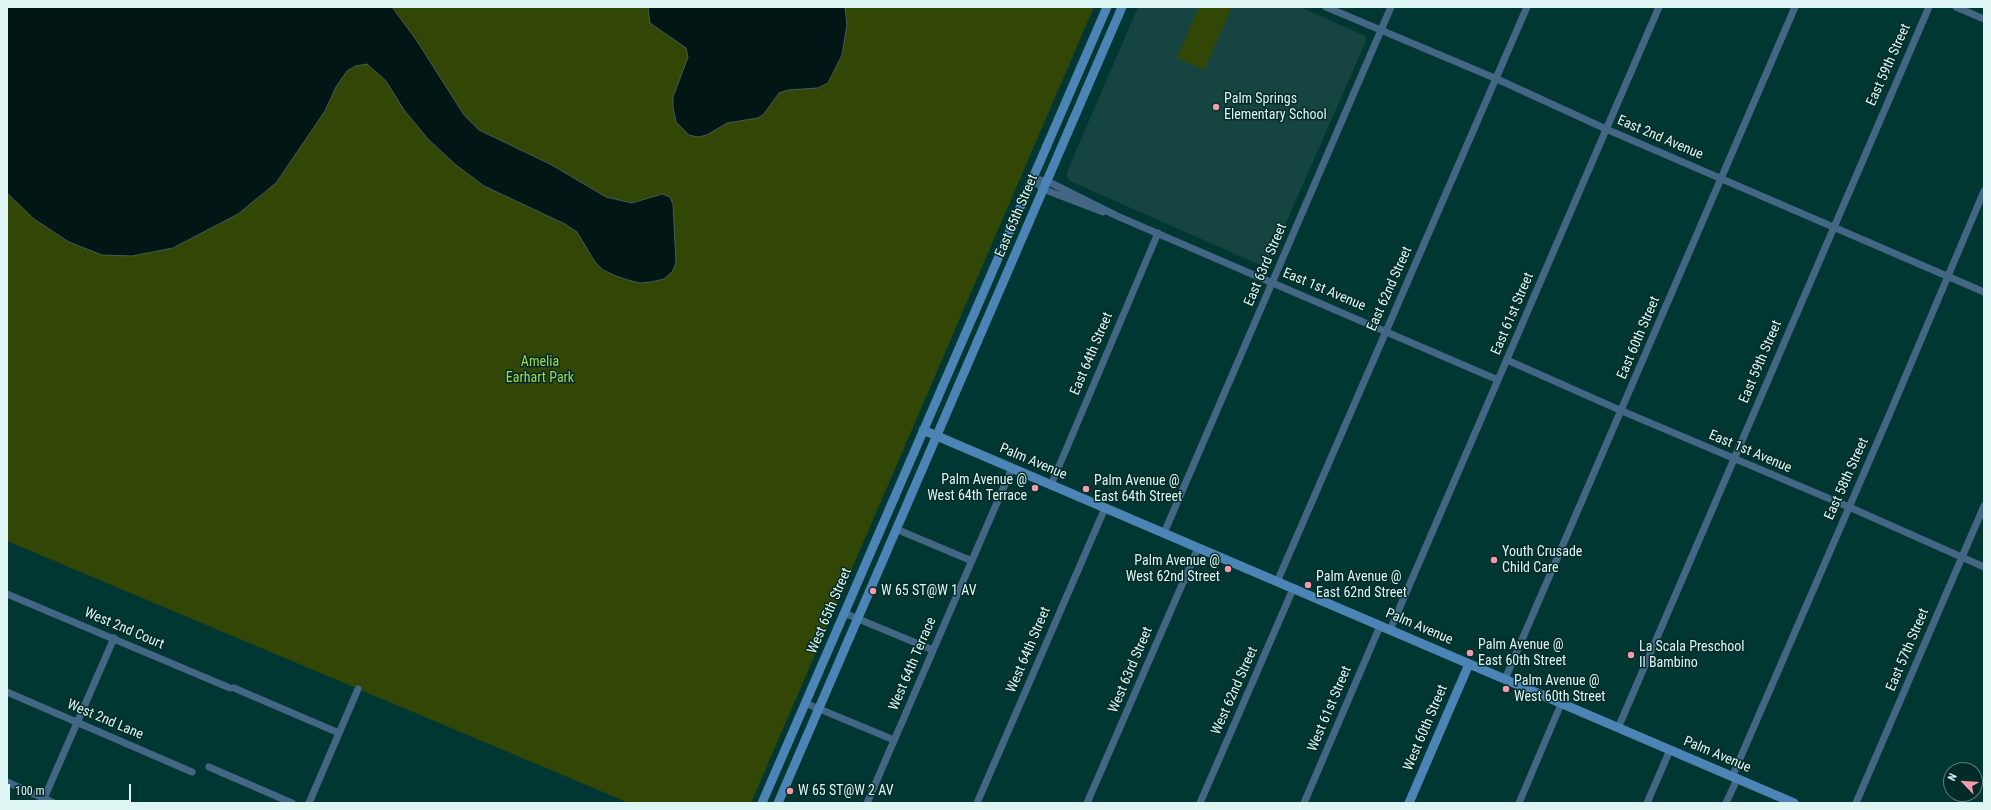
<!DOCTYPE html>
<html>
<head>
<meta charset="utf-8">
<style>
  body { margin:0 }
  #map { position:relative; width:1991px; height:810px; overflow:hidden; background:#003733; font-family:"Roboto Condensed",sans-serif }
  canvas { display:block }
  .frame { position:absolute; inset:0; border:8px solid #ddf6f3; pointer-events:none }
  .north { position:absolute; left:1943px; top:762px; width:40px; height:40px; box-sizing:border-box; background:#042b28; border:1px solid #5b7c79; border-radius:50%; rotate:295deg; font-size:11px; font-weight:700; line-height:16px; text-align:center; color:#ddf6f3 }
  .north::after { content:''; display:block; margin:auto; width:14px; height:18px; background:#f39aac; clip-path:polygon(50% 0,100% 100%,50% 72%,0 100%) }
  .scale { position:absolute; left:8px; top:784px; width:123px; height:18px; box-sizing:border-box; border:2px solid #ddf6f3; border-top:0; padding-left:5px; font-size:12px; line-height:14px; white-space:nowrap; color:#ddf6f3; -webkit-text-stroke:3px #042b28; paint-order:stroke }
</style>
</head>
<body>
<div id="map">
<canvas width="1991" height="810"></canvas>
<div class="frame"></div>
<div class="north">N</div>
<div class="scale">100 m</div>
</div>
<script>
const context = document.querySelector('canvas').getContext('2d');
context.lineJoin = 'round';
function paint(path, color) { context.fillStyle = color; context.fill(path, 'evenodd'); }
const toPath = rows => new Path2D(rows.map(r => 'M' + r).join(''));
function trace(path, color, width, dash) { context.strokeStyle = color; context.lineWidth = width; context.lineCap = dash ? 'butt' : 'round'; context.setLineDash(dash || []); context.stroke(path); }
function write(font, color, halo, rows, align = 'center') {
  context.font = font + ' "Roboto Condensed",sans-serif'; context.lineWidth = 3; context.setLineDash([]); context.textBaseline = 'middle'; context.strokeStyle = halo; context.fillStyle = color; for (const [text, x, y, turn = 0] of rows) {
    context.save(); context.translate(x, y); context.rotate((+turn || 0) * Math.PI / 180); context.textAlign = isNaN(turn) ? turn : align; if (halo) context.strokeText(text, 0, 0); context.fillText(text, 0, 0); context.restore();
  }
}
const built = toPath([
  [1138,7,1300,7,1365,36,1366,41,1269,261,1266,264,1260,265,1070,181,1067,177,1067,172]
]);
const green = toPath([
  [7,7,1094,7,751,803,629,803,7,541],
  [1199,7,1232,7,1204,70,1177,58]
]);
const water = toPath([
  [7,7,392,7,417,41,464,115,479,130,550,164,606,197,632,203,662,194,670,197,673,204,676,263,672,272,664,279,651,282,640,283,628,280,616,276,603,270,595,262,577,232,565,224,484,186,456,165,428,139,404,110,386,81,367,64,356,66,347,71,336,87,325,111,276,183,238,214,173,248,132,256,102,255,69,242,34,219,7,193,7,7],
  [648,7,845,7,847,25,842,55,828,83,818,88,788,90,779,93,764,114,758,118,727,123,707,135,698,137,689,135,676,122,673,107,673,97,688,57,686,48,650,23,648,7]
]);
const street = toPath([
  [1326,7,1497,79,1606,129,1984,292],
  [1956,7,1984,19],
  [1032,179,1047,181,1117,216,1498,380],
  [1032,179,1043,189,1103,212],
  [1507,360,1622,411,1849,507,1984,567],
  [1051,485,1158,233],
  [896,529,972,561],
  [1164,533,1391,7],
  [1277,582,1527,7],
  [7,594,230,688],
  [844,613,933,650],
  [1390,630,1659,7],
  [1505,679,1795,7],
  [234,688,339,733],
  [7,692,192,772],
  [805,703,894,740],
  [1618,728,1929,7],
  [209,767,292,803],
  [1732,777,1890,413,1984,191],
  [7,782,54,803],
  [42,803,114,638],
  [309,803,358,689],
  [867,803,1012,468],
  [977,803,1105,508],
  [1087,803,1198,548],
  [1200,803,1293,589],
  [1304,803,1380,626],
  [1519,803,1561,704],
  [1647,803,1670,750],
  [1726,803,1737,779],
  [1856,803,1984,506]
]);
const secondary = toPath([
  [923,430,1794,803],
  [762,803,1107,7],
  [778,803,1122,7],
  [1409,803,1469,664]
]);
const markers = [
  [1216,107,4,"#f39aac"],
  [1035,488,4,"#f39aac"],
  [1086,489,4,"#f39aac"],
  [1494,560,4,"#f39aac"],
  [1228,569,4,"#f39aac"],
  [1308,585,4,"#f39aac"],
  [873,591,4,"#f39aac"],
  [1470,653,4,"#f39aac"],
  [1631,655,4,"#f39aac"],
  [1506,689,4,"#f39aac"],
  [790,791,4,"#f39aac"]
];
const streetNames = [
  ["East 59th Street",1889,65,-66],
  ["East 2nd Avenue",1660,138,23],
  ["East 65th Street",1017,216,-67],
  ["East 63rd Street",1266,265,-67],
  ["East 62nd Street",1390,289,-66],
  ["East 1st Avenue",1324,290,23],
  ["East 61st Street",1513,314,-67],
  ["East 60th Street",1639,338,-67],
  ["East 64th Street",1092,354,-67],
  ["East 59th Street",1761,362,-67],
  ["East 1st Avenue",1750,452,23],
  ["Palm Avenue",1033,462,23],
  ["East 58th Street",1847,479,-66],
  ["West 65th Street",830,611,-67],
  ["Palm Avenue",1419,627,23],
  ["West 2nd Court",124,629,23],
  ["West 64th Street",1029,650,-67],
  ["East 57th Street",1908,650,-67],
  ["West 64th Terrace",913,664,-67],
  ["West 63rd Street",1131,670,-67],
  ["West 62nd Street",1235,691,-66],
  ["West 61st Street",1330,709,-67],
  ["West 2nd Lane",105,720,23],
  ["West 60th Street",1426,728,-67],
  ["Palm Avenue",1717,755,23]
];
const poiNames = [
  ["Palm Springs",1224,99],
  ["Elementary School",1224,115],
  ["Palm Avenue @",1027,480,"right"],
  ["West 64th Terrace",1027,496,"right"],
  ["Palm Avenue @",1094,481],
  ["East 64th Street",1094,497],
  ["Youth Crusade",1502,552],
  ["Child Care",1502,568],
  ["Palm Avenue @",1220,561,"right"],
  ["West 62nd Street",1220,577,"right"],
  ["Palm Avenue @",1316,577],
  ["East 62nd Street",1316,593],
  ["W 65 ST@W 1 AV",881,591],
  ["Palm Avenue @",1478,645],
  ["East 60th Street",1478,661],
  ["La Scala Preschool",1639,647],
  ["Il Bambino",1639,663],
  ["Palm Avenue @",1514,681],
  ["West 60th Street",1514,697],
  ["W 65 ST@W 2 AV",798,791]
];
const parkNames = [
  ["Amelia",540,362],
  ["Earhart Park",540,378]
];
paint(built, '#164541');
paint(green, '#324706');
paint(water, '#021715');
trace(water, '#445a58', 1);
trace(street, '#446685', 7);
trace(secondary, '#4c84b5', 9);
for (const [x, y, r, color] of markers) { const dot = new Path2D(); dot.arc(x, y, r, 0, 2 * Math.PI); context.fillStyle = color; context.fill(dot); trace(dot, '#042b28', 1.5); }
write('14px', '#ddf6f3', '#042b28', streetNames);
write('14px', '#ddf6f3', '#042b28', poiNames, 'left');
write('14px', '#a6d74f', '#042b28', parkNames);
</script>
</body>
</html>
